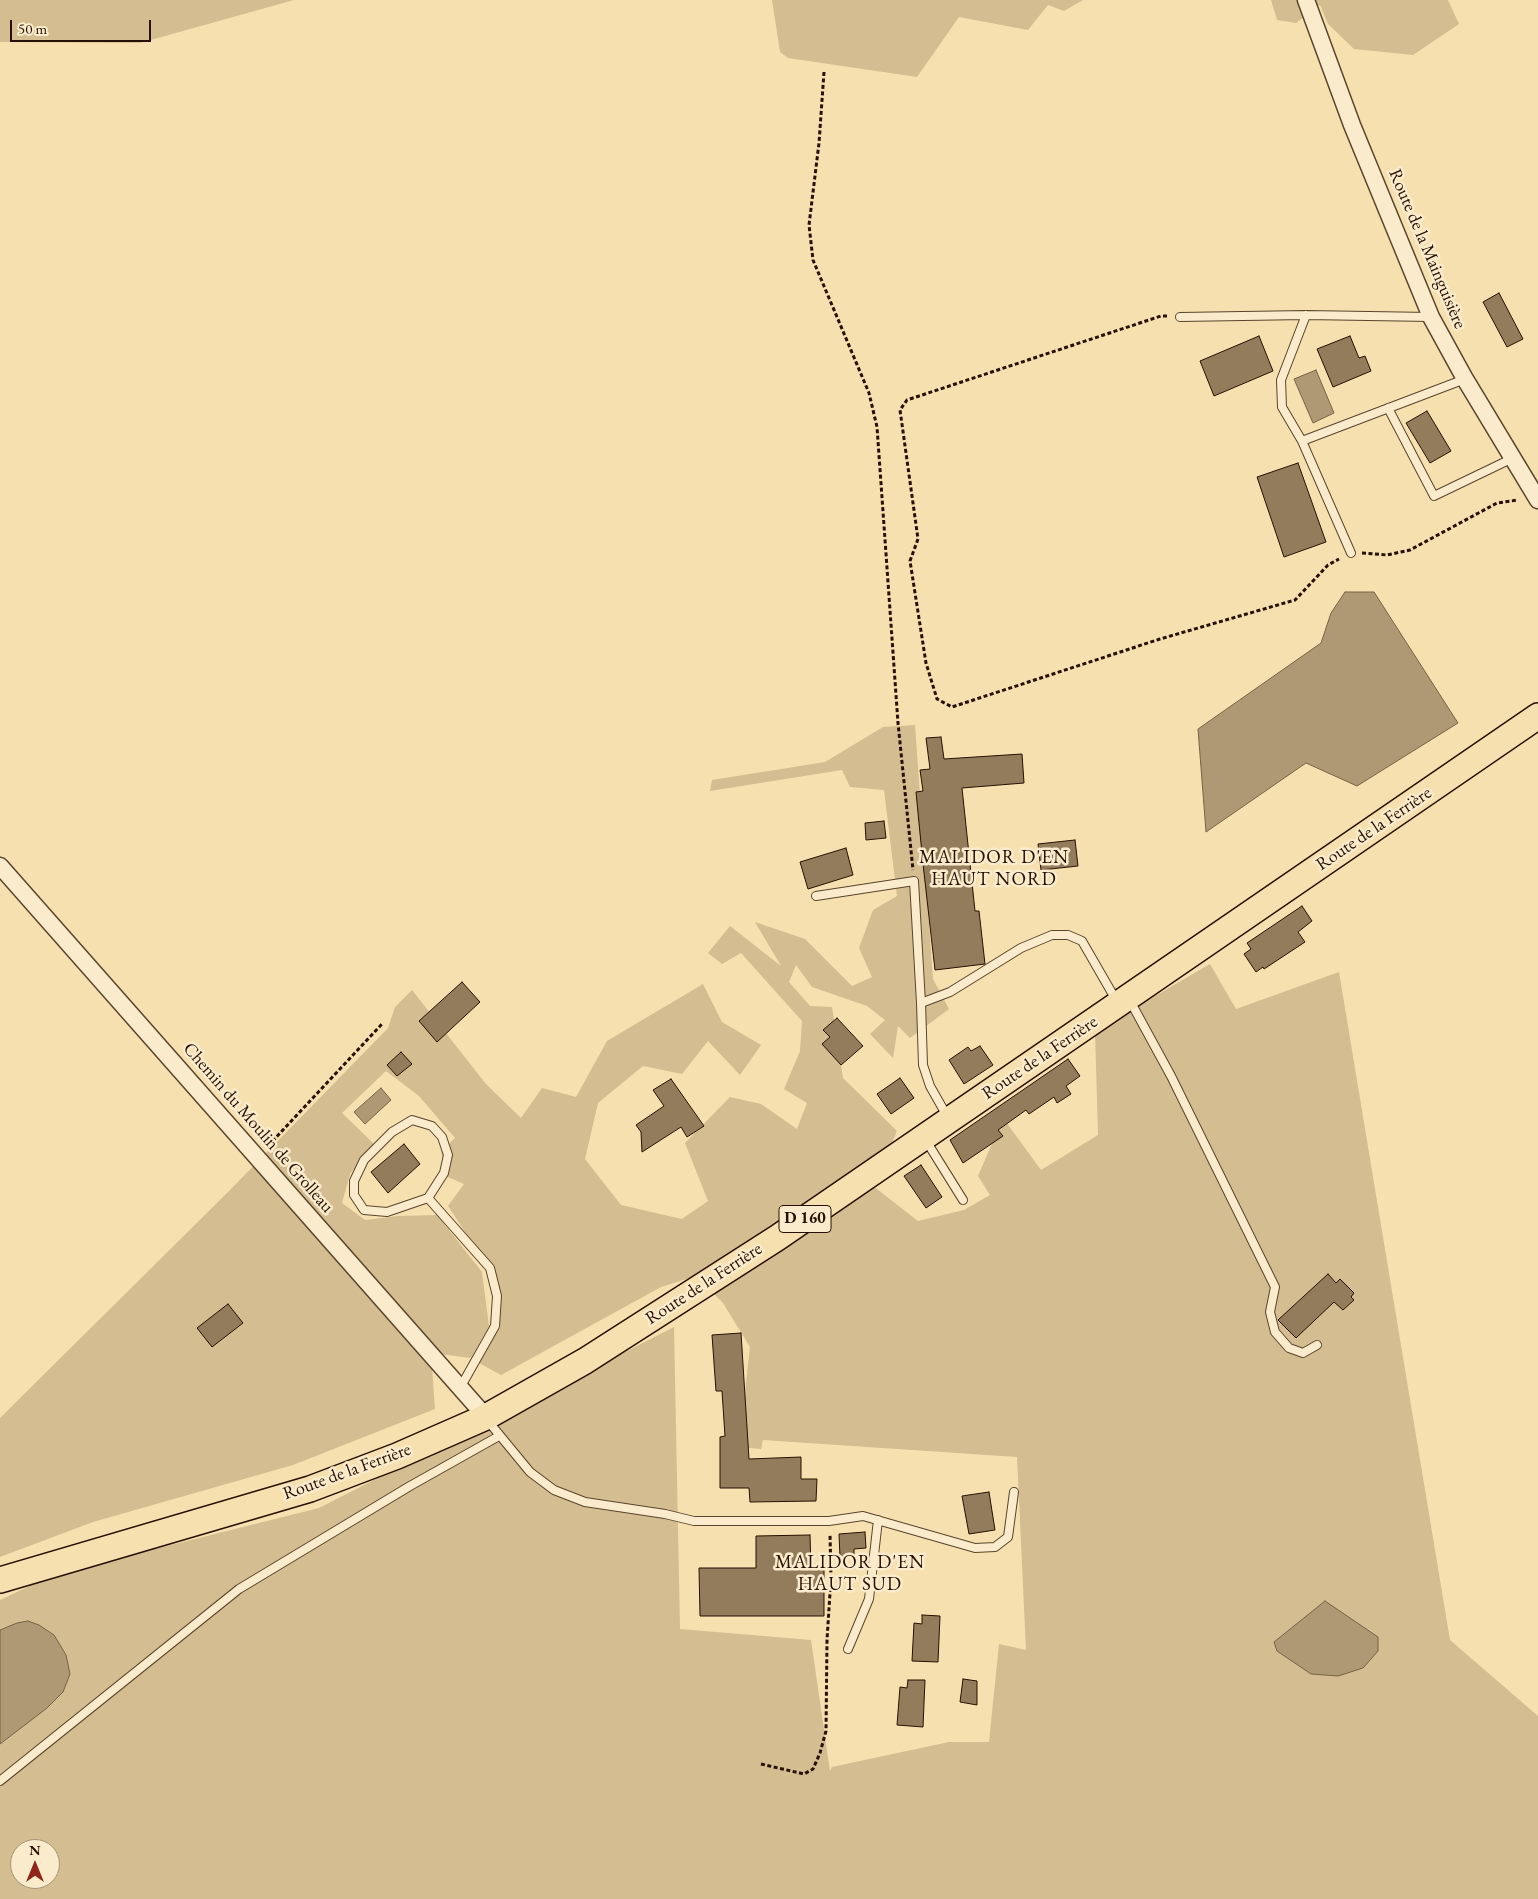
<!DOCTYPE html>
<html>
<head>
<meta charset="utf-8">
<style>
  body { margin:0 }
  #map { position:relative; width:1538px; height:1899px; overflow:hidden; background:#f6e0af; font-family:"EB Garamond",serif }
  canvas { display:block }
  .north { position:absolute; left:10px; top:1839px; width:50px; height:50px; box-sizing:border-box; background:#f9ebcb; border:1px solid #a5937a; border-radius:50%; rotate:0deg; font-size:14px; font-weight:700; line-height:20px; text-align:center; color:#261000 }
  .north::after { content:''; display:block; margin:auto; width:18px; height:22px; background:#8f2418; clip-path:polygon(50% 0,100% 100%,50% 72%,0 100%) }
  .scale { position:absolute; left:10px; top:20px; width:141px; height:22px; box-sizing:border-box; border:2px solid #261000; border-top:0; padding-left:6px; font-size:15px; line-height:18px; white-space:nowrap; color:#261000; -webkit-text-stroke:4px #f9ebcb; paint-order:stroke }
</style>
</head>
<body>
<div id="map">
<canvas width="1538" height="1899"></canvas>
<div class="north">N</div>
<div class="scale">50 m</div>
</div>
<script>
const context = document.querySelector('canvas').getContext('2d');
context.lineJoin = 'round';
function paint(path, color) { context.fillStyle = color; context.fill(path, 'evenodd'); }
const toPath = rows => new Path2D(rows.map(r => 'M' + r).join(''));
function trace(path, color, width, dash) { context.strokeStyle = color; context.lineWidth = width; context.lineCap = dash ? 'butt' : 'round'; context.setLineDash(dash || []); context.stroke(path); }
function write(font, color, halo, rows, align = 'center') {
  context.font = font + ' "EB Garamond",serif'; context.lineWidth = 5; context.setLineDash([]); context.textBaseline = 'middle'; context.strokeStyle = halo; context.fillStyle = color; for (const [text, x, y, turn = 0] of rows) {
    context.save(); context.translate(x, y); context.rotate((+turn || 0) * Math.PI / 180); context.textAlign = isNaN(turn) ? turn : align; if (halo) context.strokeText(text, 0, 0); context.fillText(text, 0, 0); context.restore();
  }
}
const green = toPath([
  [0,0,294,0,140,43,0,42],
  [772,0,1083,0,1064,11,1048,5,1028,30,959,17,917,77,788,58,780,52],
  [1271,0,1448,0,1459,24,1413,55,1354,49,1328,24,1320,5,1296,23,1277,20],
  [915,725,933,979,949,1009,910,1038,898,1026,893,1058,870,1034,885,1020,867,1006,812,987,796,965,789,982,810,1006,832,1007,843,1078,897,1131,873,1186,918,1221,964,1210,990,1195,978,1176,1003,1118,1041,1170,1098,1135,1095,1031,1210,964,1236,1009,1339,972,1450,1640,1538,1716,1538,1899,0,1899,0,1600,55,1574,319,1508,674,1327,680,1629,811,1640,830,1771,832,1767,949,1742,989,1742,999,1644,1026,1650,1017,1457,763,1440,761,1449,739,1447,750,1347,723,1303,696,1276,661,1287,501,1375,479,1363,499,1324,492,1263,467,1235,448,1206,464,1184,448,1177,441,1151,455,1138,419,1096,386,1071,342,1113,374,1144,350,1174,342,1203,365,1220,398,1216,437,1215,482,1272,489,1326,471,1358,431,1353,435,1409,293,1465,93,1522,0,1557,0,1418,229,1191,388,1028,395,1007,412,990,486,1084,521,1118,542,1088,576,1097,607,1041,703,984,722,1022,761,1045,740,1075,708,1041,682,1074,643,1066,598,1103,585,1159,621,1205,682,1219,708,1201,685,1143,730,1097,761,1104,797,1129,807,1103,784,1089,800,1051,802,1021,741,953,722,964,708,953,730,926,781,966,755,922,805,939,852,986,872,977,859,948,873,910,897,896,884,790,850,787,842,770,710,791,712,780,825,762,883,727],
  [20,1849,50,1849,50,1879,20,1879]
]);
const water = toPath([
  [1316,370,1334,413,1313,423,1294,379,1316,370],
  [1345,592,1374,592,1458,723,1357,786,1306,763,1206,832,1198,729,1321,643,1331,613,1345,592],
  [381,1088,391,1100,365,1124,354,1112,381,1088],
  [1325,1601,1378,1637,1378,1651,1363,1668,1338,1676,1311,1674,1277,1651,1274,1642,1325,1601],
  [28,1621,39,1625,54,1635,66,1655,70,1674,63,1692,47,1708,0,1744,0,1630,17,1623,28,1621]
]);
const building = toPath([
  [1499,293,1523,339,1507,347,1483,302,1499,293],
  [1259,336,1273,371,1214,396,1200,361,1259,336],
  [1350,336,1359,358,1365,356,1371,371,1333,387,1317,349,1350,336],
  [1427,411,1451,451,1430,463,1406,423,1427,411],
  [1298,463,1326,542,1284,557,1257,477,1298,463],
  [941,737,944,759,1022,754,1024,783,962,788,975,911,979,911,985,964,935,970,923,864,916,792,923,791,920,770,930,769,926,738,941,737],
  [884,821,886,838,866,840,865,823,884,821],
  [1075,840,1078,866,1041,870,1038,844,1075,840],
  [846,848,853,875,808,889,800,862,846,848],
  [1302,906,1312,921,1298,932,1305,942,1264,969,1263,967,1256,972,1244,954,1251,949,1247,943,1302,906],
  [462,982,480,1002,437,1042,419,1021,462,982],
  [837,1018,863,1046,841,1065,822,1044,830,1037,823,1030,837,1018],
  [980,1046,993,1065,964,1084,949,1060,968,1047,971,1051,980,1046],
  [401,1052,412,1064,397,1076,387,1065,401,1052],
  [1068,1059,1080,1076,1066,1086,1071,1094,1057,1103,1054,1097,1029,1114,1026,1110,998,1130,1003,1136,963,1163,950,1140,1068,1059],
  [900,1078,914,1098,891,1114,877,1094,900,1078],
  [671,1079,704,1126,687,1137,681,1127,642,1152,641,1132,636,1125,664,1106,653,1090,671,1079],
  [404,1144,420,1164,388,1193,371,1172,404,1144],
  [921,1165,942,1197,926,1208,904,1176,921,1165],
  [1328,1274,1336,1283,1340,1279,1354,1293,1351,1297,1354,1300,1343,1310,1334,1302,1296,1338,1278,1320,1328,1274],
  [228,1304,243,1323,212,1347,197,1328,228,1304],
  [741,1333,749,1459,801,1457,801,1479,817,1479,816,1501,750,1502,749,1488,720,1488,720,1437,725,1436,722,1391,716,1391,712,1335,741,1333],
  [989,1492,995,1530,969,1534,962,1496,989,1492],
  [865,1532,866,1548,854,1549,854,1557,840,1557,839,1534,865,1532],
  [810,1535,811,1569,824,1568,824,1616,700,1616,699,1568,756,1568,756,1536,810,1535],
  [922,1615,940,1616,938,1662,912,1661,914,1623,922,1624,922,1615],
  [963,1679,977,1681,977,1705,960,1702,963,1679],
  [908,1680,925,1680,923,1727,897,1725,900,1687,907,1688,908,1680]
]);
const path = toPath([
  [824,72,819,143,809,225,813,260,869,393,877,427,898,723,913,870],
  [1167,316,1161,316,907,400,900,410,918,539,910,561,926,663,937,699,952,707,1160,639,1295,600,1328,565,1339,559],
  [1362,553,1387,555,1410,550,1497,503,1518,500],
  [268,1146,382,1024],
  [761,1764,804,1774,813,1769,820,1753,826,1731,827,1640,831,1577,830,1534]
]);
const lane = toPath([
  [1306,315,1281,380,1282,407,1302,441,1351,553],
  [1180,317,1306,315,1431,317],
  [1388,408,1434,496,1513,458],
  [1302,441,1465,379],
  [816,896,914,881,921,1003],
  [1129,999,1171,1076,1275,1287,1270,1312,1275,1332,1289,1348,1303,1353,1317,1345],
  [947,1116,930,1086,923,1065,921,1003,950,992,1021,948,1052,935,1068,935,1082,941,1116,1000],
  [925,1139,963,1200],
  [428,1198,444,1173,448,1155,442,1137,432,1126,412,1120,392,1132,364,1160,354,1181,354,1195,364,1210,387,1212,428,1198,490,1268,497,1296,495,1326,460,1388],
  [488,1421,530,1472,554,1490,585,1502,665,1514,694,1521,829,1521,863,1516,975,1548,995,1547,1008,1537,1014,1492],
  [848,1649,869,1599,878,1520],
  [0,1781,239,1589,410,1486,499,1436]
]);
const street = toPath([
  [1306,0,1352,125,1431,317,1465,379,1538,500],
  [0,866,486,1417]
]);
const primary = toPath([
  [0,1580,310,1489,397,1456,486,1417,585,1361,777,1238,1538,716]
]);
const shields = [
  [805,1219,52]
];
const shieldNames = [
  ["D 160",805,1219]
];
const streetNames = [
  ["Route de la Mainguisière",1427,249,67],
  ["Route de la Ferrière",1374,829,-34],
  ["Route de la Ferrière",1040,1058,-34],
  ["Chemin du Moulin de Grolleau",258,1128,49],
  ["Route de la Ferrière",704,1284,-33],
  ["Route de la Ferrière",347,1472,-20]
];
const neighbourhoodNames = [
  ["MALIDOR D'EN",994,858],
  ["HAUT NORD",994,880],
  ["MALIDOR D'EN",850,1563],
  ["HAUT SUD",850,1585]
];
paint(green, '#d3bd91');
paint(water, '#af9974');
trace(water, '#786246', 1);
paint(building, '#927c5b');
trace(building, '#261000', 1);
trace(lane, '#5a442c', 10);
trace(street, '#5a442c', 19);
trace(primary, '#261000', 28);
trace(path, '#261000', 3, [4, 2.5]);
trace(lane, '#f9ebcb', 8);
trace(street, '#f9ebcb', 16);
trace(primary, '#f6e0af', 25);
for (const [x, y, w] of shields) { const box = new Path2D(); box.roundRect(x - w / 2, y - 13.5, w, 27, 4); context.fillStyle = '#f9ebcb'; context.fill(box); trace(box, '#261000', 1); }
write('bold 16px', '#261000', null, shieldNames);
write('18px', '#261000', '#f9ebcb', streetNames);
context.letterSpacing = '1px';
write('19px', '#261000', '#f9ebcb', neighbourhoodNames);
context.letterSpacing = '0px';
</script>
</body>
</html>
